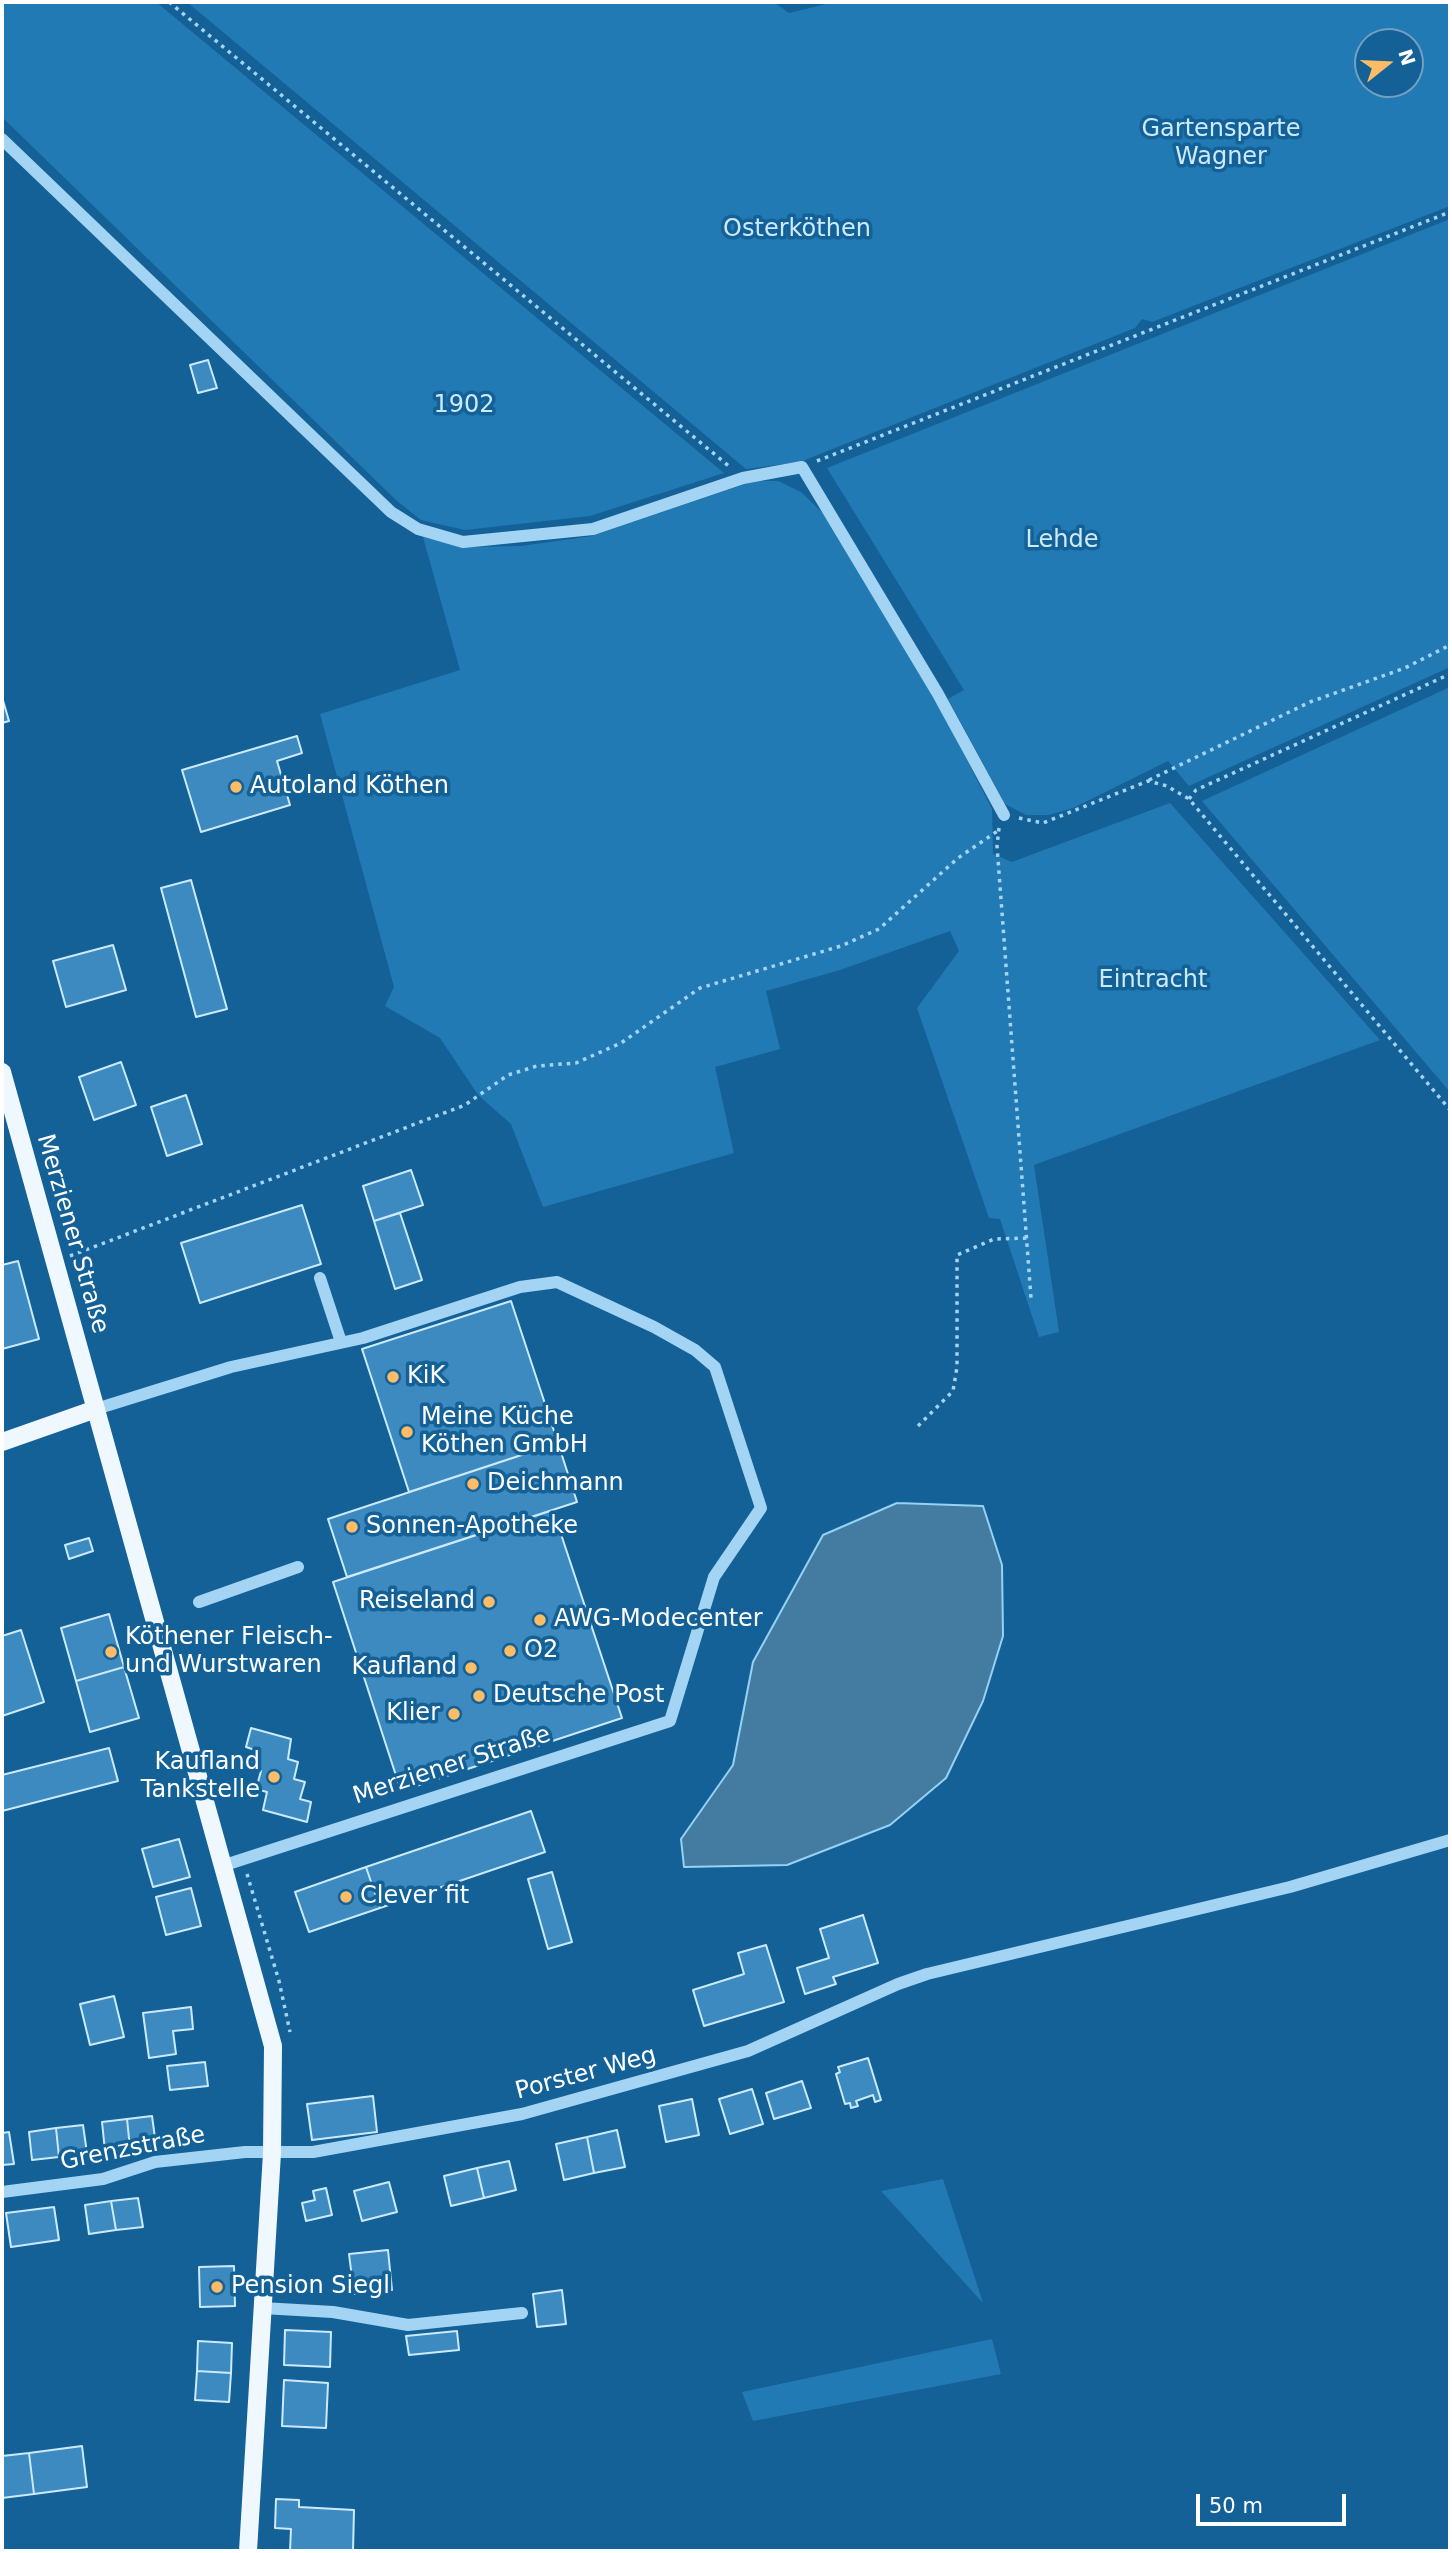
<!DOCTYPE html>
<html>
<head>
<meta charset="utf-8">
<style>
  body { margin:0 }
  #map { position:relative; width:1452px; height:2553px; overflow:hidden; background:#136197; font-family:"DejaVu Sans",sans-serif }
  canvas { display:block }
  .frame { position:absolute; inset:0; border:4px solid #fff; pointer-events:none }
  .north { position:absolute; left:1354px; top:28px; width:70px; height:70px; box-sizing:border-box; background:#136197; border:2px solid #71a0c1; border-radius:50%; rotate:72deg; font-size:19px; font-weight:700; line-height:28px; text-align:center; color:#fff }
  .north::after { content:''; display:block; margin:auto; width:24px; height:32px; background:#ffbc66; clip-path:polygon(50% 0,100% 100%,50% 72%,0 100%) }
  .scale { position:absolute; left:1196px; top:2494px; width:150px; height:32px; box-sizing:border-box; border:4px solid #fff; border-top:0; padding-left:9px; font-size:21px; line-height:24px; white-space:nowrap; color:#fff; -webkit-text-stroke:5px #136197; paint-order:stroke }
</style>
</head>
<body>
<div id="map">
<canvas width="1452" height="2553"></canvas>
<div class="frame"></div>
<div class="north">N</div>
<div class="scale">50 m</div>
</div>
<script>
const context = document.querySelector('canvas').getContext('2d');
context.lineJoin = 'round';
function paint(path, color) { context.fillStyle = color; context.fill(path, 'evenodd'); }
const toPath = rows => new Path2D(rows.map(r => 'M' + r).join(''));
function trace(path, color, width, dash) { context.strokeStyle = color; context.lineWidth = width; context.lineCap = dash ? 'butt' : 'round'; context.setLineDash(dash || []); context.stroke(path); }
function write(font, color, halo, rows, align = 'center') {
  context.font = font + ' "DejaVu Sans",sans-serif'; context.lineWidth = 7; context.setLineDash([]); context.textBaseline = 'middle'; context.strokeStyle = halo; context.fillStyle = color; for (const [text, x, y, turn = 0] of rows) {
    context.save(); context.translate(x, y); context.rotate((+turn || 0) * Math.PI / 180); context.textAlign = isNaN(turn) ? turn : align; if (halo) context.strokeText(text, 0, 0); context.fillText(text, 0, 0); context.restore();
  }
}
const green = toPath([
  [2,2,156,2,724,473,590,516,465,530,421,520,397,501,2,117],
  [187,2,774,2,789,13,834,2,1450,2,1450,206,1152,322,1142,319,1135,328,800,462,746,469],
  [1368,42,1410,42,1410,84,1368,84],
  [1450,219,1450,667,1189,786,1168,761,1073,808,1048,815,1026,815,1005,804,948,699,964,690,827,468],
  [754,481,778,481,801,492,825,515,940,708,992,809,993,854,1012,862,1170,803,1380,1040,1034,1165,1059,1332,1039,1337,1000,1219,989,1218,917,1008,959,951,950,931,840,970,766,991,780,1049,715,1067,734,1153,543,1207,511,1124,478,1095,440,1038,385,1006,394,987,320,714,460,670,423,537,464,547,521,546,592,536],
  [1450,687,1450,1092,1202,801],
  [943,2179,983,2303,881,2191],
  [992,2339,1001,2374,753,2421,742,2392]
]);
const water = toPath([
  [897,1503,983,1506,1002,1565,1003,1636,983,1701,946,1778,890,1825,787,1865,684,1867,681,1839,733,1765,753,1662,823,1535,897,1503]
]);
const building = toPath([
  [208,360,217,388,198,393,190,365,208,360],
  [2,697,9,721,2,723,2,697],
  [297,736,302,753,277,761,290,805,201,832,182,770,297,736],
  [191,880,227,1009,196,1017,161,888,191,880],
  [113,945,126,990,66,1007,53,961,113,945],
  [121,1062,136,1105,94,1120,79,1077,121,1062],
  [186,1095,202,1144,167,1156,151,1107,186,1095],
  [411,1170,423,1205,374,1221,363,1186,411,1170],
  [302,1205,321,1264,200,1303,181,1243,302,1205],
  [400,1213,422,1280,395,1289,374,1221,400,1213],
  [18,1261,39,1339,2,1349,2,1265,18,1261],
  [511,1301,558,1443,409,1492,362,1349,511,1301],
  [558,1443,577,1502,347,1577,328,1519,558,1443],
  [553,1510,622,1718,401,1791,333,1582,553,1510],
  [89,1538,93,1551,69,1559,65,1545,89,1538],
  [109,1614,124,1667,76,1681,61,1628,109,1614],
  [21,1630,44,1702,2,1716,2,1636,21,1630],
  [124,1667,139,1718,90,1732,76,1681,124,1667],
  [251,1728,291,1739,288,1759,298,1762,294,1779,305,1782,300,1799,311,1802,307,1822,263,1810,267,1792,256,1789,261,1771,251,1768,255,1750,246,1747,251,1728],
  [109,1748,118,1781,2,1811,2,1775,109,1748],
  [531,1811,545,1852,380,1908,366,1867,531,1811],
  [179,1839,190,1877,153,1887,142,1849,179,1839],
  [366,1867,380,1908,309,1932,295,1892,366,1867],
  [552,1872,572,1942,548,1949,528,1879,552,1872],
  [191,1888,201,1926,166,1935,156,1897,191,1888],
  [863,1915,878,1963,833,1977,836,1984,805,1994,797,1968,829,1958,820,1929,863,1915],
  [766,1945,784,2002,704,2026,693,1990,744,1974,738,1953,766,1945],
  [114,1996,124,2037,90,2045,80,2004,114,1996],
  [191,2007,193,2029,173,2031,176,2054,149,2058,143,2013,191,2007],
  [868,2058,881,2100,875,2102,873,2095,856,2101,858,2106,851,2108,850,2103,845,2104,836,2074,840,2072,838,2067,868,2058],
  [205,2062,208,2086,170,2090,167,2066,205,2062],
  [802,2081,811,2108,774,2119,766,2093,802,2081],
  [752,2089,763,2124,730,2134,719,2099,752,2089],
  [373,2096,377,2132,312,2140,307,2104,373,2096],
  [692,2099,699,2135,666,2142,659,2106,692,2099],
  [152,2116,156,2145,130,2148,127,2119,152,2116],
  [127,2119,130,2148,105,2151,102,2122,127,2119],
  [83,2125,87,2153,59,2157,56,2128,83,2125],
  [56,2128,59,2157,32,2160,29,2132,56,2128],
  [617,2130,625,2167,594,2173,587,2137,617,2130],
  [9,2132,14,2164,2,2165,2,2133,9,2132],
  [587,2137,594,2173,564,2180,556,2144,587,2137],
  [509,2161,516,2190,484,2198,477,2168,509,2161],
  [477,2168,484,2198,451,2206,444,2176,477,2168],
  [389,2182,397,2212,362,2221,354,2191,389,2182],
  [326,2188,332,2215,306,2221,302,2203,315,2200,313,2191,326,2188],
  [138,2198,143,2227,116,2230,111,2201,138,2198],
  [111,2201,116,2230,89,2234,85,2205,111,2201],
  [54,2207,59,2240,11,2247,6,2213,54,2207],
  [388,2250,392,2290,354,2294,349,2254,388,2250],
  [234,2266,235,2306,200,2307,199,2267,234,2266],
  [562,2290,566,2324,537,2327,533,2294,562,2290],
  [285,2330,331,2332,330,2367,284,2365,285,2330],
  [457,2331,459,2350,409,2355,406,2336,457,2331],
  [198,2341,232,2343,231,2373,197,2371,198,2341],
  [197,2371,231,2373,229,2402,195,2400,197,2371],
  [284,2380,328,2383,326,2428,282,2426,284,2380],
  [82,2446,87,2487,34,2494,29,2453,82,2446],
  [29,2453,34,2494,2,2498,2,2456,29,2453],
  [276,2499,299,2500,299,2507,354,2510,353,2551,290,2551,291,2529,275,2528,276,2499]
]);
const path = toPath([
  [169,2,730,467],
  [817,461,1450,212],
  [1149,780,1310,702,1405,668,1450,645],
  [1189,799,1196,790,1450,674],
  [1019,818,1043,823,1148,781,1167,786,1189,799,1450,1110],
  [999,828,997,846,1031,1298],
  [70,1256,465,1105,508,1075,537,1066,576,1063,621,1043,700,988,841,946,879,929,958,858,999,830],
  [918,1426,953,1391,957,1367,957,1255,994,1239,1027,1238],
  [247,1874,279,1981,290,2032]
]);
const minor = toPath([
  [2,139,391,512,418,529,463,542,593,529,743,478,802,467,938,694,1004,815],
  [320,1278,341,1342],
  [96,1409,231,1367,363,1338,520,1287,557,1282,654,1327,695,1350,715,1367,761,1508,714,1577,670,1721,225,1865],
  [199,1602,298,1567],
  [2,2192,103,2179,155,2162,245,2152,313,2152,522,2114,748,2051,898,1984,927,1974,1290,1887,1450,1840],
  [262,2308,333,2312,408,2325,522,2313]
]);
const major = toPath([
  [2,1072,273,2046,272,2153,248,2551],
  [2,1442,96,1409]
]);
const markers = [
  [236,787,7,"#ffbc66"],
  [393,1377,7,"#ffbc66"],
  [407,1432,7,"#ffbc66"],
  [473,1484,7,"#ffbc66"],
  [352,1527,7,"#ffbc66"],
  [489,1602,7,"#ffbc66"],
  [540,1620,7,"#ffbc66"],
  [510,1651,7,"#ffbc66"],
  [111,1652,7,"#ffbc66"],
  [471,1668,7,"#ffbc66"],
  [479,1696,7,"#ffbc66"],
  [454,1714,7,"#ffbc66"],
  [274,1777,7,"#ffbc66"],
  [346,1897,7,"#ffbc66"],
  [217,2287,7,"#ffbc66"]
];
const parkNames = [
  ["Gartensparte",1221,130],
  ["Wagner",1221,158],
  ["Osterköthen",797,230],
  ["1902",464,406],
  ["Lehde",1062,541],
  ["Eintracht",1153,981]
];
const poiNames = [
  ["Autoland Köthen",250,787],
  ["KiK",407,1377],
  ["Meine Küche",421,1418],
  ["Köthen GmbH",421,1446],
  ["Deichmann",487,1484],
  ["Sonnen-Apotheke",366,1527],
  ["Reiseland",475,1602,"right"],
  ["AWG-Modecenter",554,1620],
  ["Köthener Fleisch-",125,1638],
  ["und Wurstwaren",125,1666],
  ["O2",524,1651],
  ["Kaufland",457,1668,"right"],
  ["Deutsche Post",493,1696],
  ["Klier",440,1714,"right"],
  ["Kaufland",260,1763,"right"],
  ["Tankstelle",260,1791,"right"],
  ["Clever fit",360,1897],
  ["Pension Siegl",231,2287]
];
const streetNames = [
  ["Merziener Straße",72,1234,74],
  ["Merziener Straße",452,1766,-18],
  ["Porster Weg",586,2074,-15],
  ["Grenzstraße",133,2149,-11]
];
paint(green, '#227ab4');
paint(water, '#447ba1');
trace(water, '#96d1f6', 2);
paint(building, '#3c8abf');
trace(building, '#cceafd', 2);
trace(path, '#a4d4f3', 3.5, [3.5, 5]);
trace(minor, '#a4d4f3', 12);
trace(major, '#f0f8ff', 18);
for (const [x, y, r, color] of markers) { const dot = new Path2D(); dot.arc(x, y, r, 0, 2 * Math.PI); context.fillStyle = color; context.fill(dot); trace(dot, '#136197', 2.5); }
write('24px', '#cceafd', '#136197', parkNames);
write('24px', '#fff', '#136197', poiNames, 'left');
write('24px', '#fff', '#136197', streetNames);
</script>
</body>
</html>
